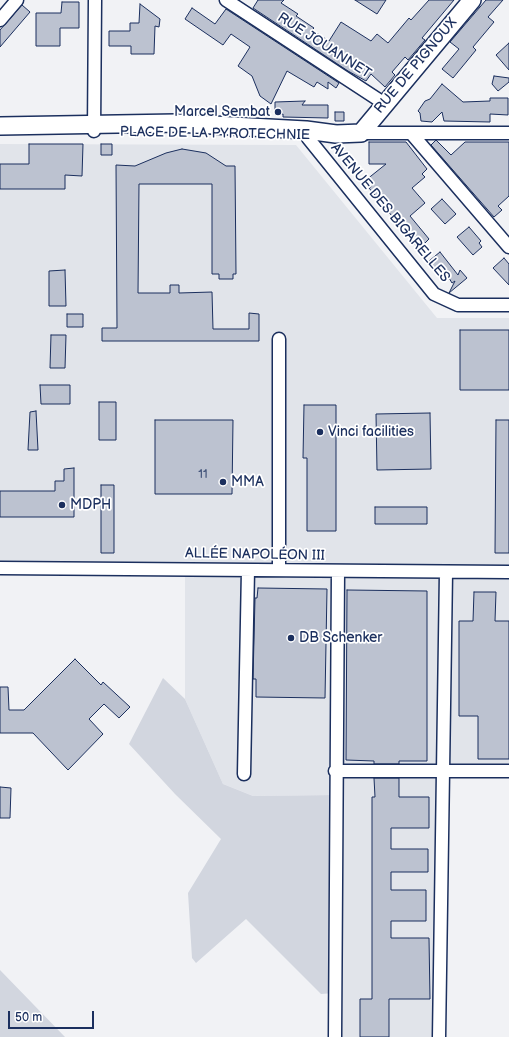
<!DOCTYPE html>
<html>
<head>
<meta charset="utf-8">
<style>
  body { margin:0 }
  #map { position:relative; width:509px; height:1037px; overflow:hidden; background:#f1f2f5; font-family:"Balsamiq Sans",sans-serif }
  canvas { display:block }
  .scale { position:absolute; left:8px; top:1011px; width:86px; height:18px; box-sizing:border-box; border:2px solid #1b2f5e; border-top:0; padding-left:5px; font-size:12px; line-height:14px; white-space:nowrap; color:#1b2f5e; -webkit-text-stroke:3px #fff; paint-order:stroke }
</style>
</head>
<body>
<div id="map">
<canvas width="509" height="1037"></canvas>
<div class="scale">50 m</div>
</div>
<script>
const context = document.querySelector('canvas').getContext('2d');
context.lineJoin = 'round';
function paint(path, color) { context.fillStyle = color; context.fill(path, 'evenodd'); }
const toPath = rows => new Path2D(rows.map(r => 'M' + r).join(''));
function trace(path, color, width, dash) { context.strokeStyle = color; context.lineWidth = width; context.lineCap = dash ? 'butt' : 'round'; context.setLineDash(dash || []); context.stroke(path); }
function write(font, color, halo, rows, align = 'center') {
  context.font = font + ' "Balsamiq Sans",sans-serif'; context.lineWidth = 3.5; context.setLineDash([]); context.textBaseline = 'middle'; context.strokeStyle = halo; context.fillStyle = color; for (const [text, x, y, turn = 0] of rows) {
    context.save(); context.translate(x, y); context.rotate((+turn || 0) * Math.PI / 180); context.textAlign = isNaN(turn) ? turn : align; if (halo) context.strokeText(text, 0, 0); context.fillText(text, 0, 0); context.restore();
  }
}
const built = toPath([
  [0,144,296,145,437,318,509,318,509,771,443,771,439,1037,335,1037,335,795,253,796,223,784,185,699,185,569,0,568]
]);
const green = toPath([
  [163,678,185,699,223,784,253,796,335,795,335,993,321,994,246,919,196,963,192,958,188,893,221,839,175,794,129,744],
  [0,970,65,1037,0,1037]
]);
const building = toPath([
  [258,0,284,0,281,3,298,14,296,16,314,28,312,30,329,41,341,22,371,41,377,34,388,43,409,18,411,20,429,0,454,0,422,38,425,40,408,60,405,57,392,72,395,75,385,87,371,74,366,81,348,71,253,8,258,0],
  [355,0,386,0,377,14,355,0],
  [486,0,503,0,488,17,494,22,473,47,476,50,453,78,442,69,459,49,450,42,486,0],
  [62,2,79,2,79,28,60,28,60,46,36,46,36,13,61,13,62,2],
  [140,4,160,19,159,27,155,26,154,54,131,54,131,46,109,46,109,31,130,31,130,23,139,23,140,4],
  [22,5,30,12,0,47,0,30,22,5],
  [192,8,215,24,226,9,339,83,336,88,328,82,328,89,317,82,314,87,287,71,271,104,260,96,252,76,238,66,250,47,231,34,223,45,185,19,192,8],
  [509,43,509,70,496,55,509,43],
  [494,76,509,78,509,82,498,91,492,84,494,76],
  [442,84,463,102,490,101,490,98,508,98,508,115,490,114,490,122,444,121,442,112,432,122,421,121,420,113,418,111,425,101,430,99,442,84],
  [305,101,302,105,328,105,328,118,283,117,283,114,275,114,275,102,305,101],
  [335,112,344,112,344,121,335,121,335,112],
  [436,140,451,155,465,142,509,142,509,196,498,206,502,210,494,217,431,145,436,140],
  [369,142,406,142,427,169,422,174,425,177,412,188,425,203,410,216,429,239,419,249,369,188,371,187,366,180,386,164,369,164,369,142],
  [29,144,83,144,82,176,65,175,65,189,0,189,0,164,29,164,29,144],
  [101,144,112,144,112,155,101,155,101,144],
  [182,149,206,153,226,166,235,166,236,274,233,274,233,279,219,279,219,274,212,274,212,184,139,184,138,293,170,293,170,285,179,285,179,293,212,292,213,329,249,329,249,313,259,314,259,341,102,341,102,328,117,328,116,165,135,166,166,153,182,149],
  [442,199,456,214,445,224,431,209,442,199],
  [469,227,481,241,479,243,482,247,473,255,457,237,469,227],
  [440,252,458,275,460,270,467,278,449,293,455,281,452,283,449,278,445,280,429,261,440,252],
  [504,258,509,264,509,285,493,268,504,258],
  [65,270,66,306,49,306,49,271,65,270],
  [67,314,83,314,83,327,67,327,67,314],
  [460,330,509,330,509,390,460,390,460,330],
  [51,335,66,335,65,368,50,368,51,335],
  [40,385,70,385,70,404,41,404,40,385],
  [99,402,116,402,116,440,99,440,99,402],
  [304,405,336,405,336,531,307,531,307,458,303,458,304,405],
  [36,411,38,450,28,450,30,412,36,411],
  [430,413,431,469,377,470,376,414,430,413],
  [155,420,233,420,232,494,155,494,155,420],
  [496,420,509,420,509,553,495,553,496,420],
  [74,468,74,517,0,517,0,491,55,491,55,481,64,481,64,469,74,468],
  [101,485,114,485,114,553,101,553,101,485],
  [375,507,427,507,427,524,375,524,375,507],
  [258,588,327,589,325,698,256,697,256,679,253,679,255,598,257,598,258,588],
  [347,590,427,591,427,761,399,761,399,764,374,764,374,761,346,760,347,590],
  [474,592,496,592,495,621,509,621,509,759,478,759,478,716,459,716,459,621,473,621,474,592],
  [75,659,101,685,103,682,130,707,119,718,104,704,89,719,103,734,68,770,33,733,0,733,0,687,8,687,9,710,24,710,75,659],
  [374,778,399,778,399,797,429,797,429,828,391,828,391,849,428,849,428,872,391,872,391,890,426,890,426,921,391,921,391,938,429,938,430,999,389,999,389,1037,360,1037,360,999,372,999,372,797,375,797,374,778],
  [0,787,11,788,10,818,0,818,0,787]
]);
const minor = toPath([
  [226,0,385,104],
  [0,20,17,0],
  [306,130,308,138,434,294,458,305,509,305],
  [94,131,95,0],
  [361,133,509,133],
  [411,133,509,247],
  [279,339,279,570],
  [0,568,509,572],
  [335,771,509,771],
  [244,774,248,570],
  [335,1037,338,571],
  [439,1037,446,572]
]);
const secondary = toPath([
  [0,126,176,123,306,130,336,134,361,133,472,0]
]);
const markers = [
  [278,112,4,"#1b2f5e"],
  [320,432,4,"#1b2f5e"],
  [223,482,4,"#1b2f5e"],
  [62,505,4,"#1b2f5e"],
  [291,638,4,"#1b2f5e"]
];
const numberNames = [
  ["11",203,475]
];
const streetNames = [
  ["RUE JOUANNET",324,46,33],
  ["RUE DE PIGNOUX",416,66,-50],
  ["PLACE DE LA PYROTECHNIE",215,134,1],
  ["AVENUE DES BIGARELLES",390,213,50],
  ["ALLÉE NAPOLÉON III",255,555,1]
];
const poiNames = [
  ["Marcel Sembat",270,112,"right"],
  ["Vinci facilities",328,432],
  ["MMA",231,482],
  ["MDPH",70,505],
  ["DB Schenker",299,638]
];
paint(built, '#e1e4ea');
paint(green, '#d2d6df');
paint(building, '#bcc2d0');
trace(building, '#1b2f5e', 1);
trace(minor, '#1b2f5e', 15);
trace(secondary, '#1b2f5e', 20);
trace(minor, '#fff', 12);
trace(secondary, '#fff', 17);
for (const [x, y, r, color] of markers) { const dot = new Path2D(); dot.arc(x, y, r, 0, 2 * Math.PI); context.fillStyle = color; context.fill(dot); trace(dot, '#fff', 1.5); }
write('12px', '#43547a', null, numberNames);
write('14px', '#1b2f5e', '#fff', streetNames);
write('14px', '#1b2f5e', '#fff', poiNames, 'left');
</script>
</body>
</html>
